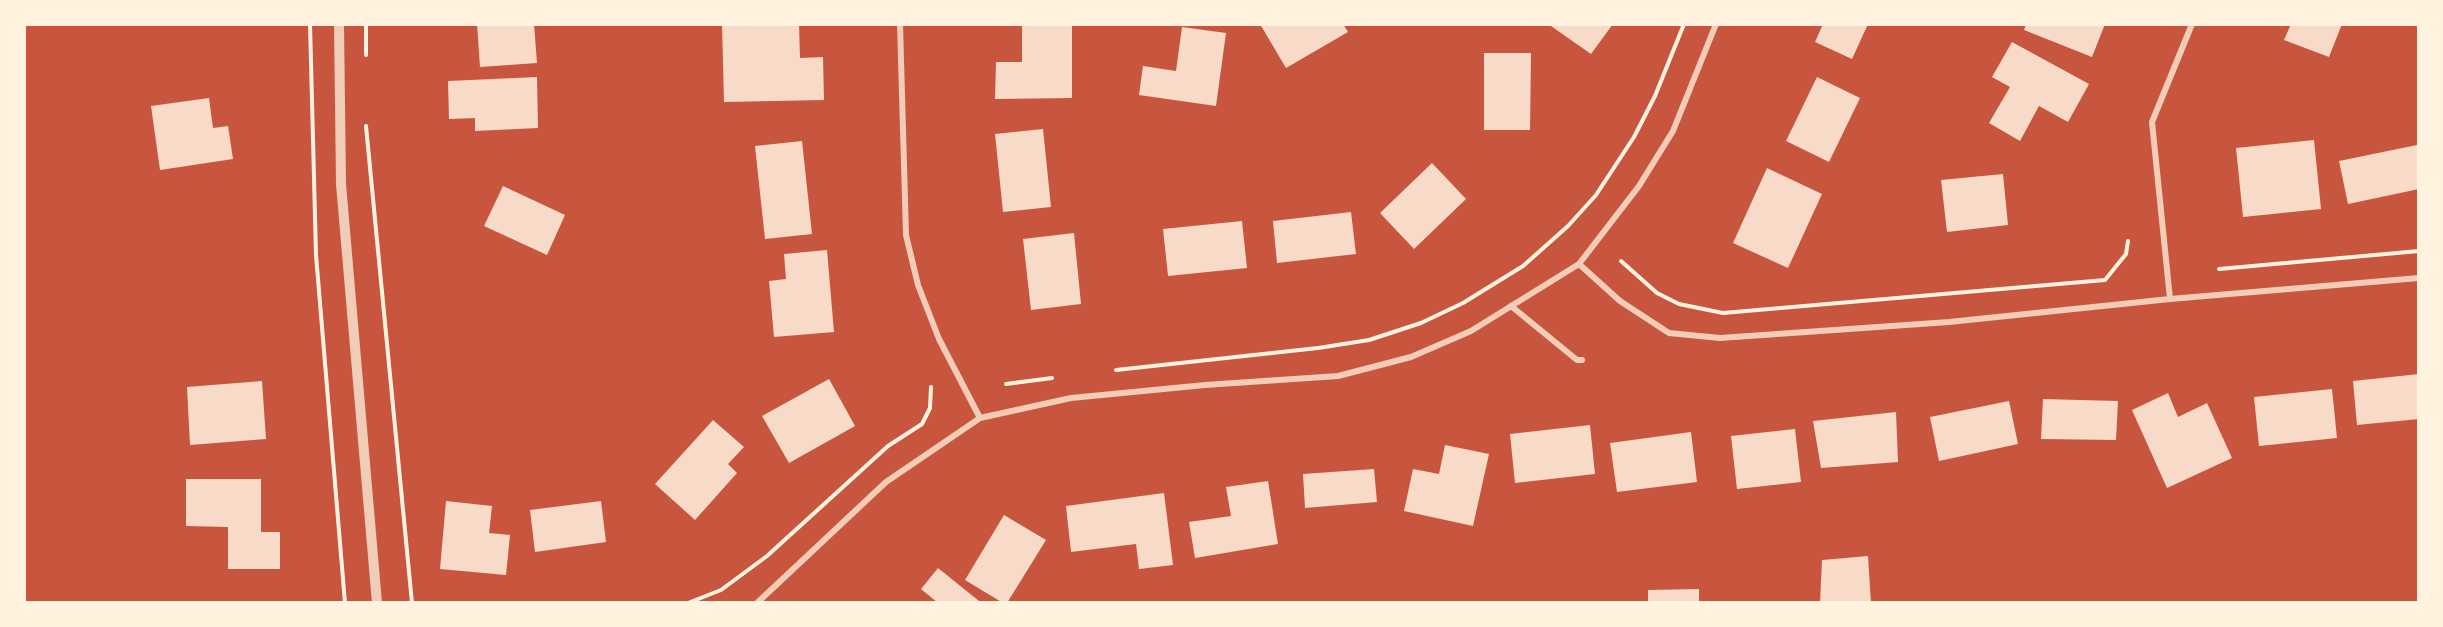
<!DOCTYPE html>
<html>
<head>
<meta charset="utf-8">
<style>
  body { margin:0 }
  #map { position:relative; width:2443px; height:627px; overflow:hidden; background:#c8553d; font-family:"Nunito Sans",sans-serif }
  canvas { display:block }
  .frame { position:absolute; inset:0; border:26px solid #fff3e0; pointer-events:none }
</style>
</head>
<body>
<div id="map">
<canvas width="2443" height="627"></canvas>
<div class="frame"></div>
</div>
<script>
const context = document.querySelector('canvas').getContext('2d');
context.lineJoin = 'round';
function paint(path, color) { context.fillStyle = color; context.fill(path, 'evenodd'); }
const toPath = rows => new Path2D(rows.map(r => 'M' + r).join(''));
function trace(path, color, width, dash) { context.strokeStyle = color; context.lineWidth = width; context.lineCap = dash ? 'butt' : 'round'; context.setLineDash(dash || []); context.stroke(path); }
const building = toPath([
  [477,24,534,24,537,63,480,67],
  [722,24,799,24,800,58,823,57,824,100,724,102],
  [1022,24,1072,24,1072,98,995,99,996,62,1022,62],
  [1260,24,1343,24,1348,32,1286,68],
  [1552,24,1613,24,1591,54,1551,26],
  [1823,24,1868,24,1852,59,1815,42],
  [2026,24,2105,24,2092,57,2024,30],
  [2291,24,2342,24,2329,57,2284,40],
  [1182,27,1226,33,1216,106,1139,95,1143,66,1176,71],
  [2012,42,2089,84,2068,122,2039,106,2020,141,1989,123,2010,87,1992,77],
  [1484,53,1531,53,1530,130,1484,130],
  [537,77,538,128,475,131,475,118,449,119,448,81],
  [1817,77,1860,98,1829,162,1786,141],
  [209,98,213,128,228,126,233,159,160,170,151,106],
  [1043,129,1051,207,1003,212,995,134],
  [2314,140,2321,209,2243,217,2236,148],
  [802,141,812,234,765,239,755,146],
  [2417,145,2419,189,2348,204,2339,161],
  [1432,163,1466,199,1414,249,1380,213],
  [1767,168,1822,194,1788,268,1733,243],
  [2003,174,2008,225,1947,232,1941,180],
  [503,186,565,215,547,255,484,226],
  [1351,212,1356,254,1277,263,1273,221],
  [1242,221,1247,268,1168,276,1163,229],
  [1074,233,1081,304,1031,310,1023,239],
  [827,250,834,332,774,337,769,281,786,279,784,254],
  [2419,374,2419,419,2357,425,2353,381],
  [829,379,855,426,789,463,762,416],
  [262,381,266,439,190,445,187,387],
  [2332,389,2337,438,2259,446,2254,397],
  [2168,393,2178,417,2207,403,2232,458,2167,488,2132,410],
  [2043,399,2118,401,2116,440,2041,439],
  [2009,401,2018,444,1939,461,1930,417],
  [1896,412,1898,462,1821,468,1813,421],
  [713,420,744,447,728,464,737,473,695,520,655,484],
  [1590,425,1595,474,1515,483,1510,434],
  [1795,429,1801,482,1737,489,1731,436],
  [1691,432,1697,482,1617,492,1610,443],
  [1445,445,1489,454,1473,526,1404,511,1413,469,1439,474],
  [1374,469,1377,502,1305,508,1303,474],
  [186,479,261,479,261,532,280,532,280,569,228,569,228,527,186,526],
  [1268,481,1278,544,1195,558,1189,522,1231,516,1226,487],
  [1164,493,1173,565,1139,569,1136,544,1071,552,1066,506],
  [446,501,492,506,489,533,510,535,506,575,440,569],
  [601,501,606,542,535,552,530,510],
  [1004,515,1046,540,1007,603,1003,603,965,580],
  [1868,556,1871,603,1820,603,1822,560],
  [938,568,979,601,978,603,938,603,921,589],
  [1699,589,1699,603,1648,603,1648,590]
]);
const path = toPath([
  [310,24,316,255,345,603],
  [366,55,366,24],
  [366,126,412,603],
  [1621,261,1657,293,1679,304,1723,313,2105,280,2126,254,2128,241],
  [2219,269,2419,251],
  [1116,370,1318,348,1369,340,1421,323,1463,303,1523,266,1568,226,1596,195,1634,137,1655,96,1684,24],
  [1006,384,1052,378],
  [688,603,721,590,767,556,888,446,922,424,930,408,931,387]
]);
const minor = toPath([
  [900,24,906,235,918,285,939,339,980,418],
  [1579,264,1620,301,1669,333,1720,338,1949,322,2170,299,2419,278],
  [2170,299,2152,122,2192,24],
  [1511,306,1577,360,1582,360],
  [757,603,886,482,980,418,1071,398,1205,385,1338,376,1411,357,1471,331,1579,264,1639,186,1673,131,1716,24]
]);
const tertiary = toPath([
  [339,24,341,184,377,603]
]);
paint(building, '#f7dbc8');
trace(path, '#fff3e0', 4);
trace(minor, '#f1ccb7', 6);
trace(tertiary, '#f1ccb7', 10);
</script>
</body>
</html>
